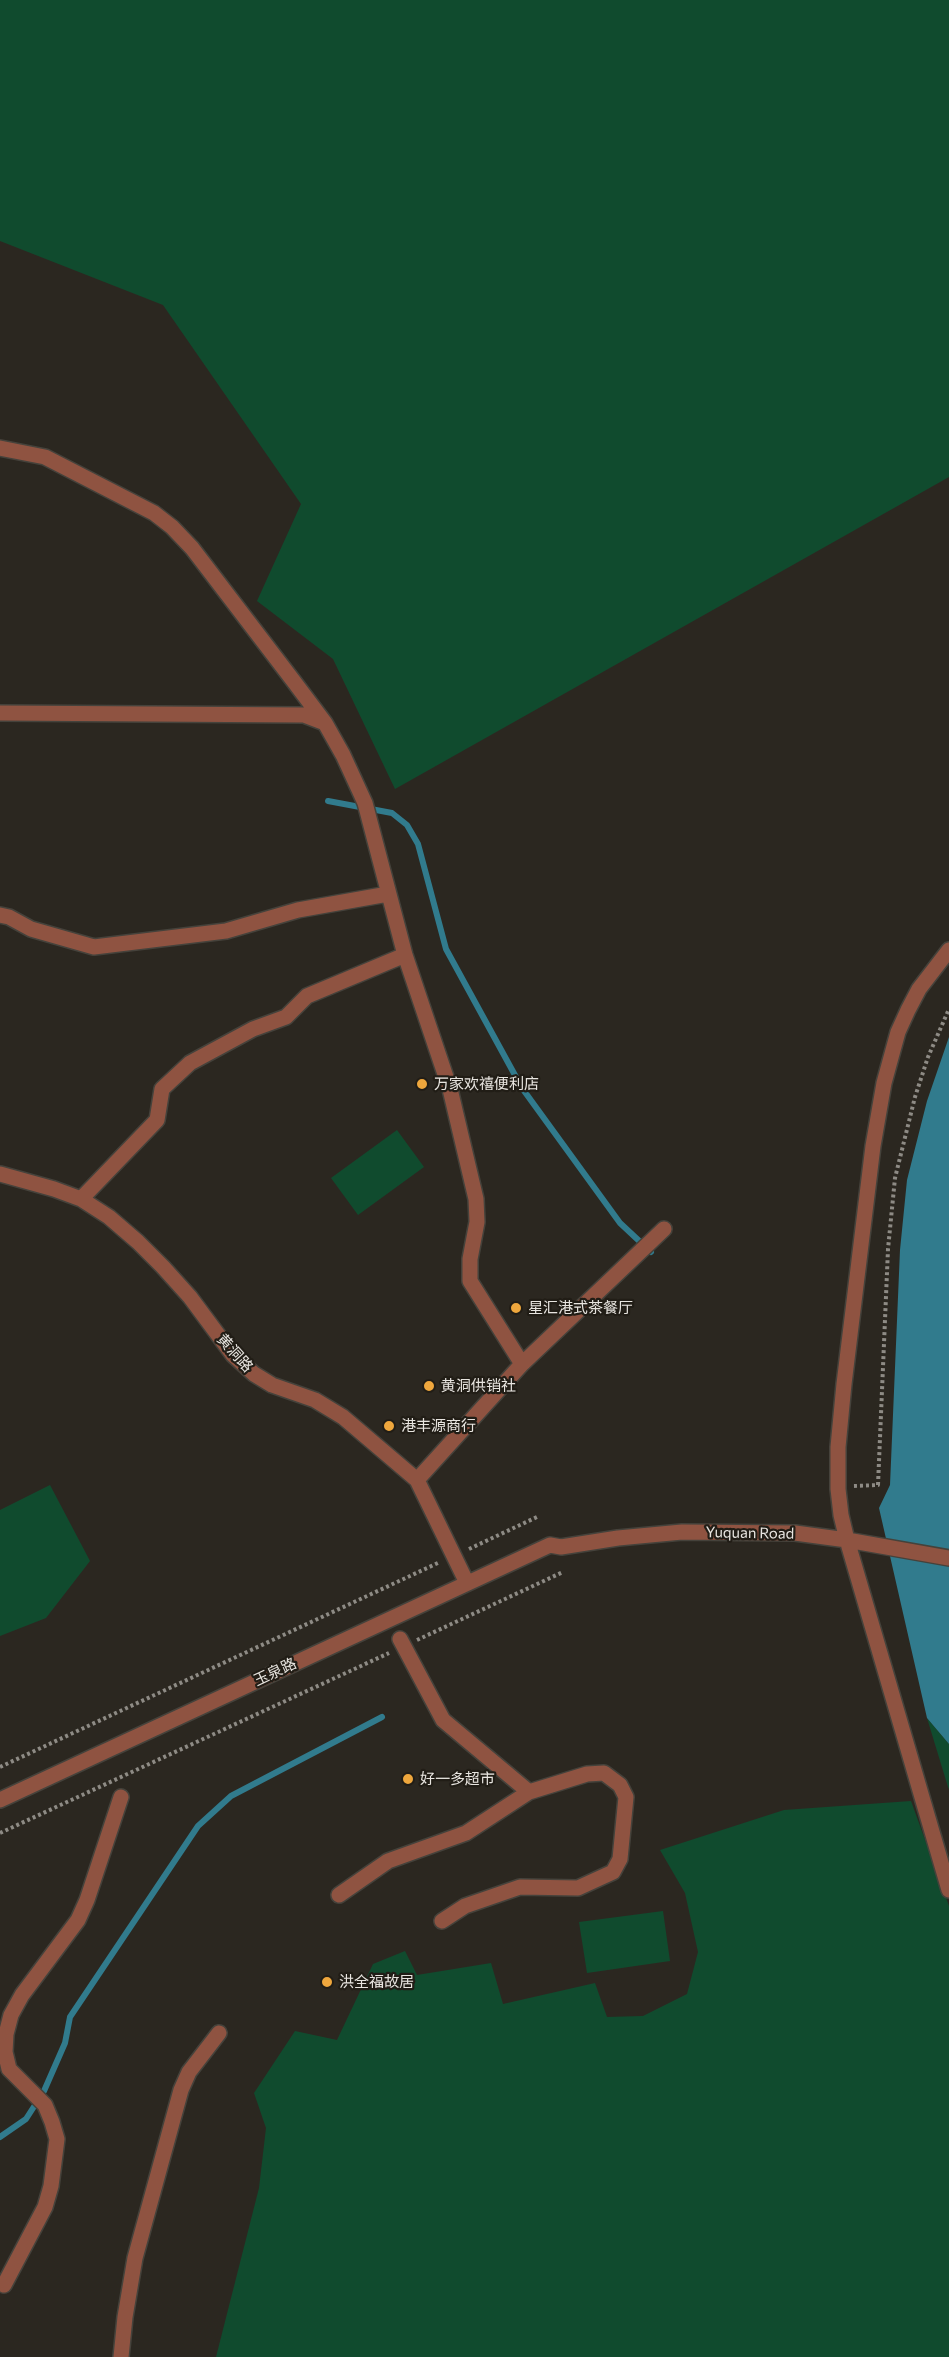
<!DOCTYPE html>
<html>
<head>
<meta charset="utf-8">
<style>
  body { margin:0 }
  canvas { display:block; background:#2b2720 }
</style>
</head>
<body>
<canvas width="949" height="2357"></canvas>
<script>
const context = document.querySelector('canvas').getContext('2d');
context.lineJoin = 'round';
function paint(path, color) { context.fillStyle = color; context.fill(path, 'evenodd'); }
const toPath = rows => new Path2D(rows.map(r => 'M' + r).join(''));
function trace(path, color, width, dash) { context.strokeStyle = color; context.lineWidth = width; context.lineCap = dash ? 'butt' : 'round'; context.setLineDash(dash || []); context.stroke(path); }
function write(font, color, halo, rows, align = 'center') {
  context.font = font + ' Commissioner,"Noto Sans SC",sans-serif'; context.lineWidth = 4.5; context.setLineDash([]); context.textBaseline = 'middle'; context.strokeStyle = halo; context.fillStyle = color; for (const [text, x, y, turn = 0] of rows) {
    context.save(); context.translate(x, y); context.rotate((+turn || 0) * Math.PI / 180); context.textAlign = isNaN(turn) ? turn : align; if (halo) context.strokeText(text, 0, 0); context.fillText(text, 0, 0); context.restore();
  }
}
const green = toPath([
  [0,0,949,0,949,477,395,789,333,659,257,601,301,504,163,305,0,241],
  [397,1130,424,1167,358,1215,331,1178],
  [50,1485,90,1561,46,1618,0,1636,0,1510],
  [927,1718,949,1744,949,1789,948,1787],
  [911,1801,949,1906,949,2357,216,2357,259,2188,266,2128,254,2093,295,2031,337,2040,373,1964,405,1951,417,1975,491,1963,503,2004,595,1983,607,2017,643,2016,687,1994,698,1952,685,1893,660,1850,784,1810],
  [663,1911,670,1961,587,1973,579,1922]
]);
const water = toPath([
  [949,1037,949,1744,927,1718,879,1508,890,1485,900,1250,907,1180,927,1101]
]);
const stream = toPath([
  [328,801,392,813,407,825,418,844,446,949,522,1088,620,1223,651,1252],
  [0,2137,26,2119,44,2091,65,2043,70,2017,198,1826,231,1796,382,1717]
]);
const path = toPath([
  [854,1486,878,1485,888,1249,895,1178,915,1097,928,1057,949,1009],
  [469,1549,537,1517],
  [417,1640,563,1572],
  [0,1767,440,1562],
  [0,1833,389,1653]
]);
const minor = toPath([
  [0,448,45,457,154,513,172,527,192,548,295,683,325,723,343,755,365,803,405,955,450,1089,476,1199,477,1222,470,1259,470,1281,522,1364],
  [0,713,304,715,325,723],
  [0,915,9,917,31,929,94,947,226,931,298,910,388,894],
  [949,950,919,989,908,1010,898,1032,884,1083,873,1146,844,1384,838,1447,838,1489,841,1515,847,1540,949,1890],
  [0,1174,54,1189,81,1199,109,1217,138,1242,163,1267,190,1297,233,1355,254,1374,272,1385,315,1400,343,1417,417,1480,467,1583],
  [81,1199,157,1120,162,1089,190,1063,253,1029,286,1017,307,996,405,955],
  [417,1480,522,1364,664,1229],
  [400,1639,443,1720,529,1792,587,1774,604,1773,620,1785,626,1797,620,1859,613,1872,578,1888,520,1887,465,1906,442,1921],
  [0,1800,550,1545,561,1547,618,1538,682,1532,795,1533,847,1540,949,1558],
  [339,1895,388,1861,466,1833,529,1792],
  [4,2285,45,2207,51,2186,57,2139,52,2122,45,2105,9,2069,5,2052,6,2034,11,2015,22,1995,78,1920,87,1900,121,1797],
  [121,2357,125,2317,135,2258,181,2090,189,2072,219,2033]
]);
const markers = [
  [422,1084,6,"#efa73d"],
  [516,1308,6,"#efa73d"],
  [429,1386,6,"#efa73d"],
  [389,1426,6,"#efa73d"],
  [408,1779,6,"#efa73d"],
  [327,1982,6,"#efa73d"]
];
const poiNames = [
  ["万家欢禧便利店",434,1084],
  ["星汇港式茶餐厅",528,1308],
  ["黄洞供销社",441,1386],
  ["港丰源商行",401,1426],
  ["好一多超市",420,1779],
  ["洪全福故居",339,1982]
];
const streetNames = [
  ["黄洞路",235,1353,48],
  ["Yuquan Road",750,1533,1],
  ["玉泉路",275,1672,-25]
];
paint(green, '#104b2e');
paint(water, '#317b8d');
trace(stream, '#317b8d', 6);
trace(minor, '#45423b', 18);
trace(path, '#8e8b85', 4, [3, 3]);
trace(minor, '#8f5341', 15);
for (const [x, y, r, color] of markers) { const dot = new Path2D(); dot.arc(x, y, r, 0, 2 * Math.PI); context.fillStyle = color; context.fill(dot); trace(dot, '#211d16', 2); }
write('15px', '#e8e5e0', '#211d16', poiNames, 'left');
write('15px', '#e8e5e0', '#211d16', streetNames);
</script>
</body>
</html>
